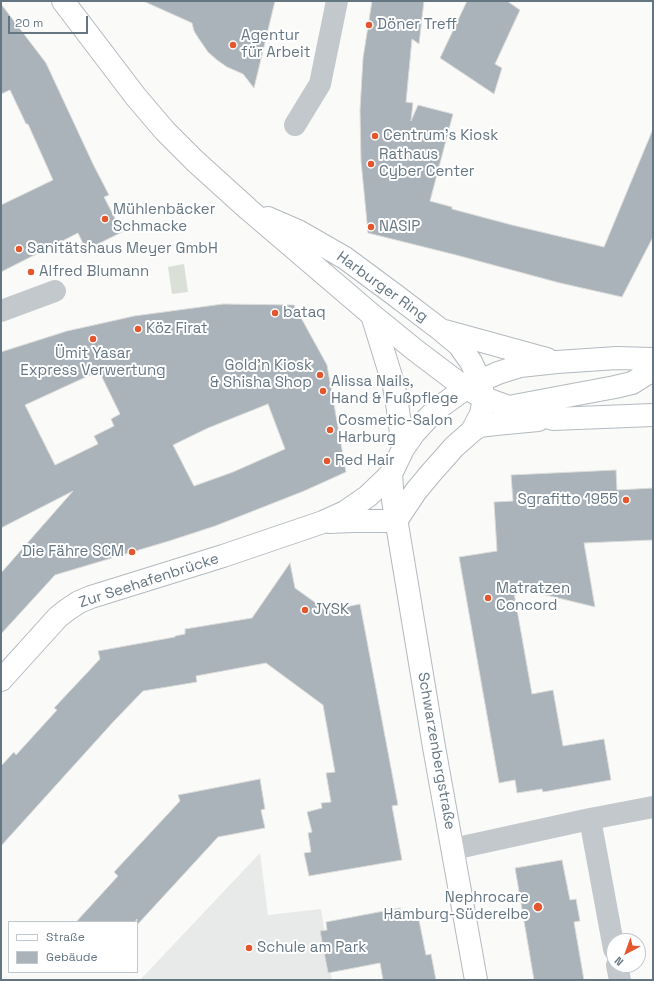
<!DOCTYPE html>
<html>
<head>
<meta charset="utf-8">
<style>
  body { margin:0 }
  #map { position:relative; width:654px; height:981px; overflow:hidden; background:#fafaf8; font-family:"Space Grotesk",sans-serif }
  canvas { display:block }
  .frame { position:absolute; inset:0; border:2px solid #657683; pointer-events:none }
  .legend { position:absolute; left:8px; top:921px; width:130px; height:52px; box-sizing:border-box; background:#fff; border:1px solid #c1c8cd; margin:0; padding:5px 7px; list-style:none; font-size:12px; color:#657683 }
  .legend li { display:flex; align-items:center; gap:8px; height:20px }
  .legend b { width:20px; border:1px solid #c1c8cd }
  .north { position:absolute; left:606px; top:933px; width:40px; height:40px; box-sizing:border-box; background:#fff; border:1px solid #c1c8cd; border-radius:50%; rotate:221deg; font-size:11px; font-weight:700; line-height:16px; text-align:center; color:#657683 }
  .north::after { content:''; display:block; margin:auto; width:14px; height:18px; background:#e4572e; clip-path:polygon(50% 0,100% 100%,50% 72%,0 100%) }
  .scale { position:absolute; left:8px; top:16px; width:80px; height:18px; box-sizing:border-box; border:2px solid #657683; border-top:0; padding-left:5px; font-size:12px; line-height:14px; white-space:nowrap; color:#657683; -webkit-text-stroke:3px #fff; paint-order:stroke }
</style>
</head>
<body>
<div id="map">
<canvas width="654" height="981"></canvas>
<div class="frame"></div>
<ul class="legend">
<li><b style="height:5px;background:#fff"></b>Straße</li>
<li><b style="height:11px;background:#aab3b9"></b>Gebäude</li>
</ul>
<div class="north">N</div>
<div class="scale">20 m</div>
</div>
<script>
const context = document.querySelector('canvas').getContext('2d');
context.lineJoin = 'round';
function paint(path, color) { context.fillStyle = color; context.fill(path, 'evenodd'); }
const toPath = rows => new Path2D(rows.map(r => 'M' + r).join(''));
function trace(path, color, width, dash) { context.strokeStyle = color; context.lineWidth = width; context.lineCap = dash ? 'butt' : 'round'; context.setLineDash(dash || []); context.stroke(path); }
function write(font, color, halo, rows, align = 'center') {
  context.font = font + ' "Space Grotesk",sans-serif'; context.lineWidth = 4; context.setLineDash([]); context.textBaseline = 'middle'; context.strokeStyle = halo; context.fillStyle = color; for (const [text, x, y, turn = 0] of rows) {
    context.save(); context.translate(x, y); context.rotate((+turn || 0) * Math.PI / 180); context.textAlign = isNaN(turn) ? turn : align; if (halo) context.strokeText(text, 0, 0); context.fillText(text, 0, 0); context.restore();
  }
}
const built = toPath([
  [260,853,268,915,321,909,332,980,140,980]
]);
const green = toPath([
  [184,264,188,292,172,294,168,267]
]);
const building = toPath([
  [143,1,275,1,254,88,243,74,227,67,217,60,208,52,199,39,194,31,192,23,143,1],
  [372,1,424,1,419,44,412,39,406,102,413,103,411,121,418,105,453,114,430,201,452,207,452,209,512,225,604,247,653,129,653,237,622,297,560,283,456,255,368,233,361,161,360,110,363,58,372,1],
  [467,1,507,1,520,10,495,64,502,68,494,94,440,58,467,1],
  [1,4,46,63,93,164,109,195,104,197,122,232,86,250,78,233,1,272,1,205,53,180,28,124,26,124,10,90,1,94,1,4],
  [223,304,294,305,327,365,346,472,304,491,215,526,169,541,55,575,1,634,1,573,73,491,1,528,1,352,67,331,112,321,134,316,223,304],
  [99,371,120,414,111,419,114,426,94,436,98,444,55,465,25,405,99,371],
  [268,404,285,449,233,472,194,486,173,445,208,428,268,404],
  [616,470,617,490,653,488,653,540,584,543,595,607,513,587,532,694,553,690,563,746,604,739,611,780,543,792,542,789,517,793,515,780,499,783,459,557,497,551,494,502,513,501,511,475,616,470],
  [290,563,295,588,327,611,360,604,398,805,392,806,402,860,309,876,304,853,311,852,308,833,312,832,307,812,322,808,321,803,331,802,326,773,335,772,323,705,266,663,196,676,197,682,143,691,114,721,1,846,1,766,14,752,16,755,57,710,54,708,100,659,98,651,175,637,175,636,185,634,185,629,252,618,290,563],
  [260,779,265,809,261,810,265,828,218,837,137,925,137,919,135,922,76,922,118,876,114,872,180,801,178,795,260,779],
  [562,860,570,900,576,899,580,921,574,922,584,980,534,980,515,868,562,860],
  [400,908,402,919,418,915,426,955,431,954,436,980,383,980,380,963,328,973,320,931,327,930,326,922,400,908]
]);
const street = toPath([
  [295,125,320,84,337,1],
  [1,311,55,291],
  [590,819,614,949],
  [453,849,590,819,653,807],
  [617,965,620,980]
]);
const secondary = toPath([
  [63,1,136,97,165,131,195,161,248,209,372,315,415,350,452,378,466,388,484,398,509,407,553,419,653,415],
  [268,218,298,231,345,258,395,295,441,330,459,345,471,362,480,381,484,398,481,414,472,431],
  [372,315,394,386,398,410,403,449],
  [445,331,547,359],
  [514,406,615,387,632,383,653,370],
  [479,426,496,424,538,420],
  [396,521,416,491,431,473,454,447,472,431,484,423],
  [329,522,353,521,396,521],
  [1,680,58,617,67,610,79,602,91,597,223,556,323,522,345,512,368,496,391,474],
  [476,980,434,747,393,500,391,474,403,449,414,433,426,420,437,409,466,388,480,381,498,373,520,366,557,362,617,358,653,359]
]);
const markers = [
  [369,25,4,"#e4572e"],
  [233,45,4,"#e4572e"],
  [375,136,4,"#e4572e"],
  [371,164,4,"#e4572e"],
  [105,219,4,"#e4572e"],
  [371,227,4,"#e4572e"],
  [19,249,4,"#e4572e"],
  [31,272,4,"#e4572e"],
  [275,313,4,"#e4572e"],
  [138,329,4,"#e4572e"],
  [93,339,4,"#e4572e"],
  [320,375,4,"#e4572e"],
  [323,391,4,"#e4572e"],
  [330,430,4,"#e4572e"],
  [327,461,4,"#e4572e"],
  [626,500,4,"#e4572e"],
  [132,552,4,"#e4572e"],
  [488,598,4,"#e4572e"],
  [305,610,4,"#e4572e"],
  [538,907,5,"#e4572e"],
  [249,948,4,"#e4572e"]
];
const poiNames = [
  ["Döner Treff",377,25],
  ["Agentur",241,36],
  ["für Arbeit",241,53],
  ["Centrum's Kiosk",383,136],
  ["Rathaus",379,155],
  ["Cyber Center",379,172],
  ["Mühlenbäcker",113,210],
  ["Schmacke",113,227],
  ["NASIP",379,227],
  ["Sanitätshaus Meyer GmbH",27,249],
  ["Alfred Blumann",39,272],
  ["bataq",283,313],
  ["Köz Firat",146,329],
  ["Ümit Yasar",93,354,"center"],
  ["Express Verwertung",93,371,"center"],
  ["Gold'n Kiosk",312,366,"right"],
  ["& Shisha Shop",312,383,"right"],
  ["Alissa Nails,",331,382],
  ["Hand & Fußpflege",331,399],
  ["Cosmetic-Salon",338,421],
  ["Harburg",338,438],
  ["Red Hair",335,461],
  ["Sgrafitto 1955",618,500,"right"],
  ["Die Fähre SCM",124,552,"right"],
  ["Matratzen",496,589],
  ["Concord",496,606],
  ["JYSK",313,610],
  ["Nephrocare",529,898,"right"],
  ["Hamburg-Süderelbe",529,915,"right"],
  ["Schule am Park",257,948]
];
const streetNames = [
  ["Harburger Ring",382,287,36],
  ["Zur Seehafenbrücke",149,581,-18],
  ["Schwarzenbergstraße",436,751,80]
];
paint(built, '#e8e9e9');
paint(green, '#dadfd7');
paint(building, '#aab3b9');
trace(building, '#dcdcda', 1);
trace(secondary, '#b3babf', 24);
trace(street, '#c3c8cc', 22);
trace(secondary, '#fff', 22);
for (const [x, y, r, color] of markers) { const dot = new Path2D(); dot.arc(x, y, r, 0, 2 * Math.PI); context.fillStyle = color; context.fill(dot); trace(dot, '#fff', 1.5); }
write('15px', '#657683', '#fff', poiNames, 'left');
write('15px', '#657683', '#fff', streetNames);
</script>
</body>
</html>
